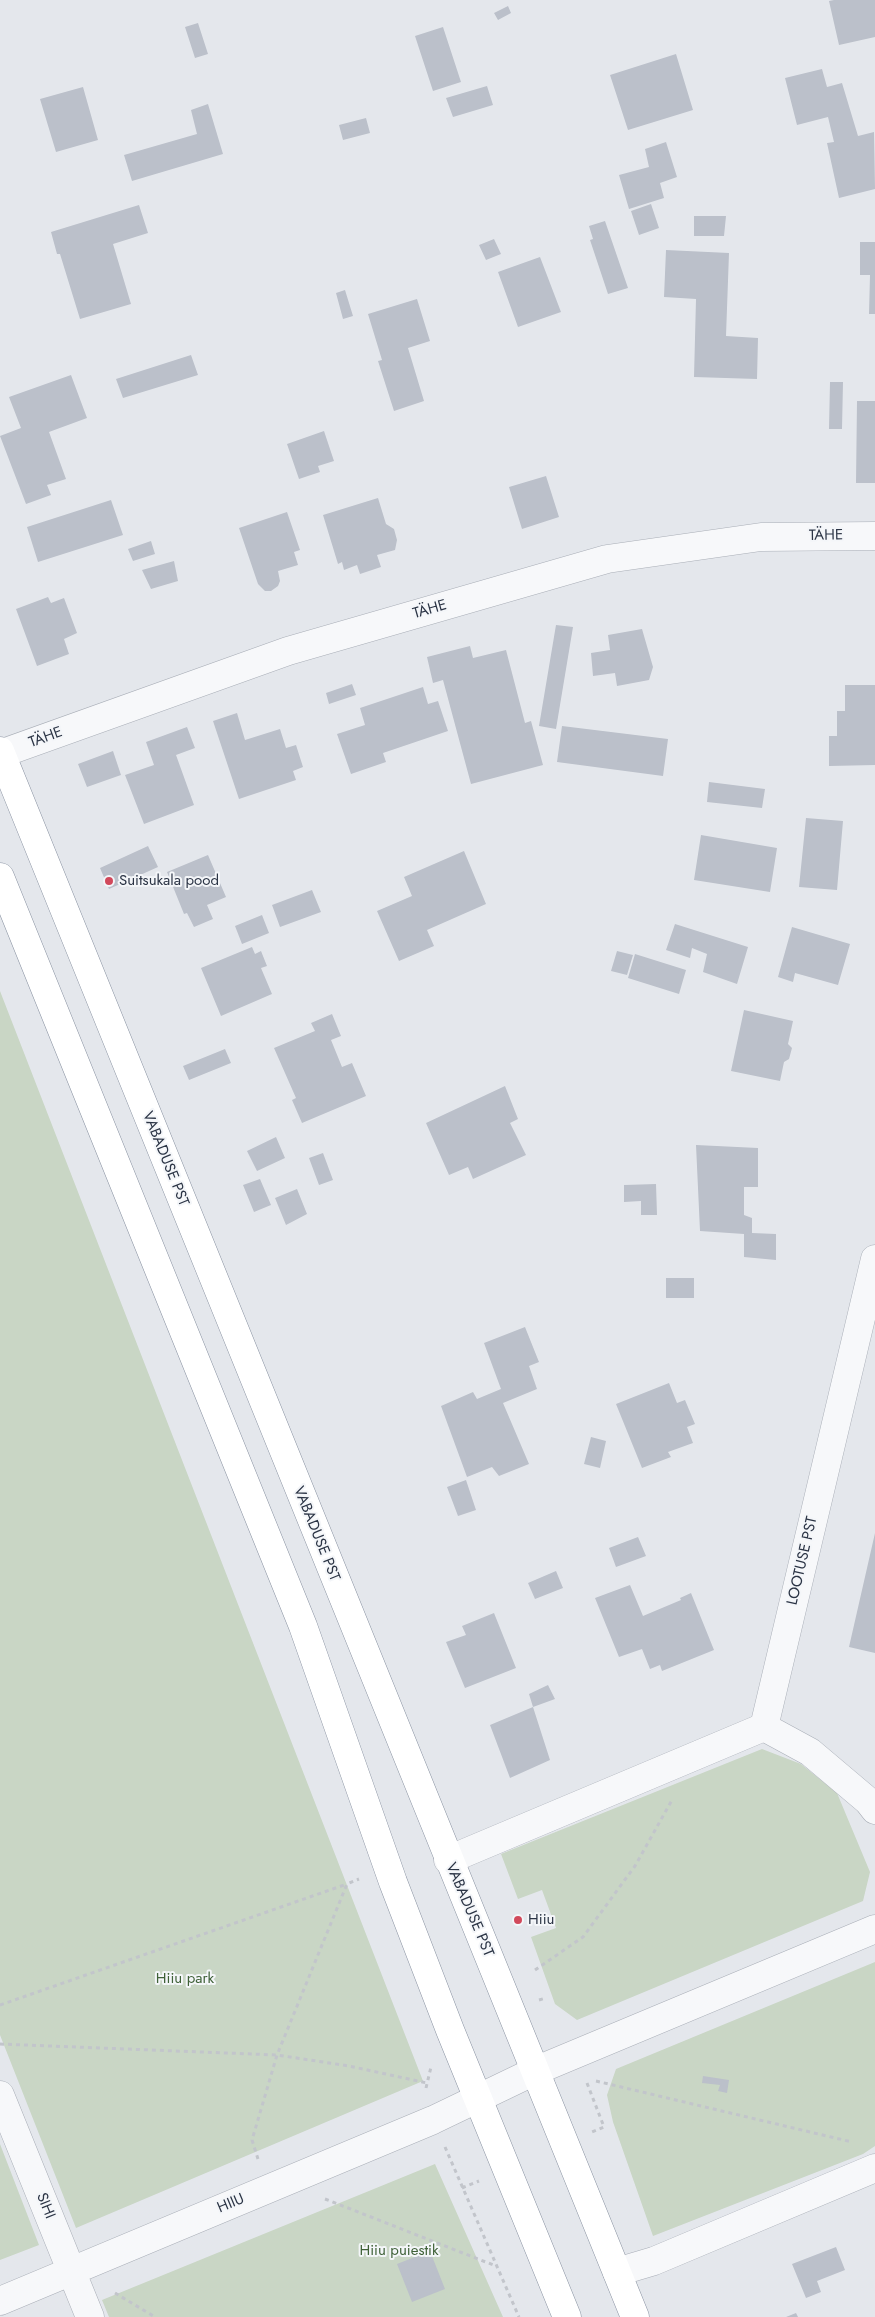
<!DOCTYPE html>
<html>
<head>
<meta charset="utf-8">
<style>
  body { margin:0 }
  canvas { display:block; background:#e4e7ec }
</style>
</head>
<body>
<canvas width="875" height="2317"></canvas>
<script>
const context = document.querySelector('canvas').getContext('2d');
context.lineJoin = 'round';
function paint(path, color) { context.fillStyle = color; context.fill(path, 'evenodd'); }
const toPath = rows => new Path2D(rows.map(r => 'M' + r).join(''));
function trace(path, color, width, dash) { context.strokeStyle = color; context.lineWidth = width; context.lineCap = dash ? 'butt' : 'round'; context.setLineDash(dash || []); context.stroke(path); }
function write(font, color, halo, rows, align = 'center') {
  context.font = font + ' Jost,sans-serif'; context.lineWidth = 4; context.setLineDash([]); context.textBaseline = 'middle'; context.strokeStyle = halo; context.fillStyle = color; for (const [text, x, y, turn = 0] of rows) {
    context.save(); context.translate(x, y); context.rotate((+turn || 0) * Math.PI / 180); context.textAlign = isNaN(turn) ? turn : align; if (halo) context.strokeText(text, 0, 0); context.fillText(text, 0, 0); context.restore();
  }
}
const green = toPath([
  [0,991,423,2081,76,2228,0,2035],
  [762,1749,801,1764,837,1793,870,1872,863,1901,577,2020,555,2004,531,1937,556,1928,542,1890,518,1899,501,1854],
  [875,1962,875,2146,863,2154,653,2236,613,2122,607,2095,616,2069],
  [0,2144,39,2245,0,2260],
  [435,2164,503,2317,109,2317,102,2300]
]);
const building = toPath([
  [834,0,875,0,875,37,839,45,829,1],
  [508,6,511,13,498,20,494,13],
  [198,23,208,54,195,58,185,27],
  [443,27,461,82,433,91,415,36],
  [676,54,693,110,628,130,610,75],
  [822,69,827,87,842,83,858,136,874,132,875,189,839,198,827,143,834,142,828,117,797,125,785,78],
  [487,86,493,105,453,117,446,98],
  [83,87,98,140,56,152,40,99],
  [208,104,223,154,132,181,124,155,197,134,191,110],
  [366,118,370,133,343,140,339,125],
  [666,142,677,177,660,183,664,198,629,209,619,175,649,167,645,149],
  [651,204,659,228,639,235,631,211],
  [139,205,148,233,113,244,131,304,80,319,60,254,57,254,51,232],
  [694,216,726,216,724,236,694,236],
  [605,221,628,288,608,294,590,240,593,239,589,226],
  [494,239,501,254,486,260,479,245],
  [860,242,875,242,875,314,869,314,870,275,860,275],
  [666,250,729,253,726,336,758,338,757,379,694,377,696,299,664,297],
  [540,257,561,312,518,327,498,272],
  [345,290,353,316,343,319,336,293],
  [417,299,430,341,408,348,424,401,394,411,378,361,382,360,368,314],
  [191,355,198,375,123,398,116,379],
  [71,375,87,418,49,432,66,479,47,485,51,495,26,504,0,436,21,428,9,397],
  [830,382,843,382,842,429,829,429],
  [857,401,875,401,875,483,856,483],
  [324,431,334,461,318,466,320,472,299,479,287,444],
  [546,476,559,517,522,529,509,487],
  [378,498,386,524,394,529,397,540,395,550,377,555,381,567,360,574,357,565,344,570,342,562,338,564,323,515],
  [111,500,123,535,38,562,27,527],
  [287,512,300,550,294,552,298,565,278,571,280,581,278,586,271,591,265,591,258,584,239,528],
  [151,541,155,554,133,561,128,549],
  [174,561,178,581,151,589,142,570],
  [48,597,51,603,64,598,77,633,64,639,69,654,37,666,16,609],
  [556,625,573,627,556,729,539,726],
  [642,629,653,667,649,680,617,686,615,673,593,676,591,653,610,650,608,635],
  [470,646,473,658,506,650,525,723,531,721,543,765,471,784,443,680,433,683,427,657],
  [352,684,356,695,329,704,326,693],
  [845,685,875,685,875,765,829,766,829,736,837,736,837,711,845,711],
  [423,687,428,704,438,701,448,731,383,753,386,762,351,774,337,734,365,725,360,708],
  [237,713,245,740,280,729,286,748,296,745,303,767,293,771,296,780,239,799,213,721],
  [562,726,668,739,663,776,557,762],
  [187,727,195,748,176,755,194,805,144,824,125,775,154,765,146,742],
  [113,751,121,775,87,787,78,764],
  [709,782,765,789,762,808,707,802],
  [806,818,843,821,837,890,799,887],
  [701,835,777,848,770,892,694,880],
  [148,846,158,867,109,889,100,868],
  [464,851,486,904,427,930,434,946,399,961,377,911,412,896,404,877],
  [208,855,226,897,207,905,213,919,194,927,187,913,184,914,167,872],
  [312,890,321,912,280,927,272,905],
  [262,915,269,933,242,944,235,926],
  [675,924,748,947,737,984,703,972,707,954,692,948,690,958,666,950],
  [792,927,850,944,838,985,795,973,793,982,778,977],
  [252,947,255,954,261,951,267,966,261,968,272,994,221,1016,201,968],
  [617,951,633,955,627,975,611,971],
  [635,954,686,970,679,994,628,978],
  [744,1010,793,1021,788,1044,792,1048,789,1059,784,1062,780,1081,731,1071],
  [332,1014,341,1036,331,1040,342,1067,352,1063,366,1096,302,1123,292,1100,296,1098,274,1048,315,1031,311,1023],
  [225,1049,231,1063,189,1080,183,1066],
  [505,1086,518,1119,510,1123,526,1155,473,1179,468,1167,449,1175,426,1123],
  [276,1137,285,1158,257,1171,247,1151],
  [696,1145,758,1148,758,1187,744,1187,744,1215,752,1218,752,1233,776,1234,776,1260,744,1257,744,1234,700,1231],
  [323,1153,333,1180,319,1185,309,1158],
  [260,1179,271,1205,254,1212,243,1185],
  [656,1184,657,1215,641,1215,641,1201,624,1202,624,1185],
  [297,1189,307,1214,286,1225,275,1198],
  [666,1278,694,1278,694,1298,666,1298],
  [525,1327,539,1362,529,1366,537,1389,503,1403,529,1464,499,1476,492,1467,467,1477,441,1406,473,1392,477,1399,501,1389,484,1343],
  [669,1383,677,1403,685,1400,695,1424,687,1427,693,1443,668,1452,671,1457,642,1468,616,1404],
  [591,1437,606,1441,600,1468,584,1464],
  [466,1480,476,1510,458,1516,447,1487],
  [875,1533,875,1653,849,1647],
  [638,1537,646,1556,616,1567,609,1548],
  [556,1571,563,1588,535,1599,528,1583],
  [630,1585,643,1616,681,1600,680,1598,691,1593,714,1650,662,1671,660,1665,650,1669,642,1649,619,1657,595,1598],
  [494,1613,516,1668,465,1688,446,1642,466,1635,462,1626],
  [548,1685,555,1699,533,1707,550,1760,510,1778,490,1725,533,1707,529,1694],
  [703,2076,729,2080,727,2093,718,2091,720,2085,702,2083],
  [836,2247,845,2270,817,2281,821,2292,806,2298,792,2264],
  [430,2251,445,2289,412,2302,397,2264],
  [796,2313,798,2317,786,2317]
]);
const path = toPath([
  [535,1970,583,1937,635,1866,672,1800],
  [539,2000,546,1998],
  [0,2005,347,1884],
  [0,2044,277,2055,349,2066,427,2083],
  [596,2081,852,2142],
  [587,2083,604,2127,592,2132],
  [426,2088,431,2067],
  [445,2147,519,2317],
  [258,2159,252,2140,277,2055,347,1884,359,1879],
  [462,2188,479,2181],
  [325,2199,496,2266],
  [115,2293,155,2317]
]);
const minor = toPath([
  [0,754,288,651,607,559,761,537,875,536],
  [764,1727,875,1259],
  [764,1727,810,1752,868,1801,875,1810],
  [448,1860,764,1727],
  [0,2095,90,2317],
  [617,2272,654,2261,875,2168],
  [0,2301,433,2120,535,2071,875,1929]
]);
const highway = toPath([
  [0,751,635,2317],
  [0,877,303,1626,393,1882,450,2030,567,2317]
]);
const markers = [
  [109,881,5,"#d1495b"],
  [518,1920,5,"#d1495b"]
];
const streetNames = [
  ["TÄHE",826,536,-1],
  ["TÄHE",430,610,-16],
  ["TÄHE",46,738,-20],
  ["VABADUSE PST",165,1159,68],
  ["VABADUSE PST",316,1534,68],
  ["LOOTUSE PST",803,1561,-77],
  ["VABADUSE PST",469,1910,67],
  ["HIIU",231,2204,-23],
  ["SIHI",45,2206,68]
];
const poiNames = [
  ["Suitsukala pood",119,881],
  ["Hiiu",528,1920]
];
const parkNames = [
  ["Hiiu park",185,1979],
  ["Hiiu puiestik",399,2251]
];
paint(green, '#c9d6c5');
paint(building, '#bbc0ca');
trace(minor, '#a9aeb7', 29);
trace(highway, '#8b94a3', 29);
trace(path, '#c2c5cb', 3, [4, 4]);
trace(minor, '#f7f8fa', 28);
trace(highway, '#fff', 28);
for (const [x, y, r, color] of markers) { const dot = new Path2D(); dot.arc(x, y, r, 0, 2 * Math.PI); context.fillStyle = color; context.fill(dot); trace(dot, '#f4f6f9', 2); }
write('15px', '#2b3445', '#f4f6f9', streetNames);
write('15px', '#2b3445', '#f4f6f9', poiNames, 'left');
write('15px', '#3f6138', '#f4f6f9', parkNames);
</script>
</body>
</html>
